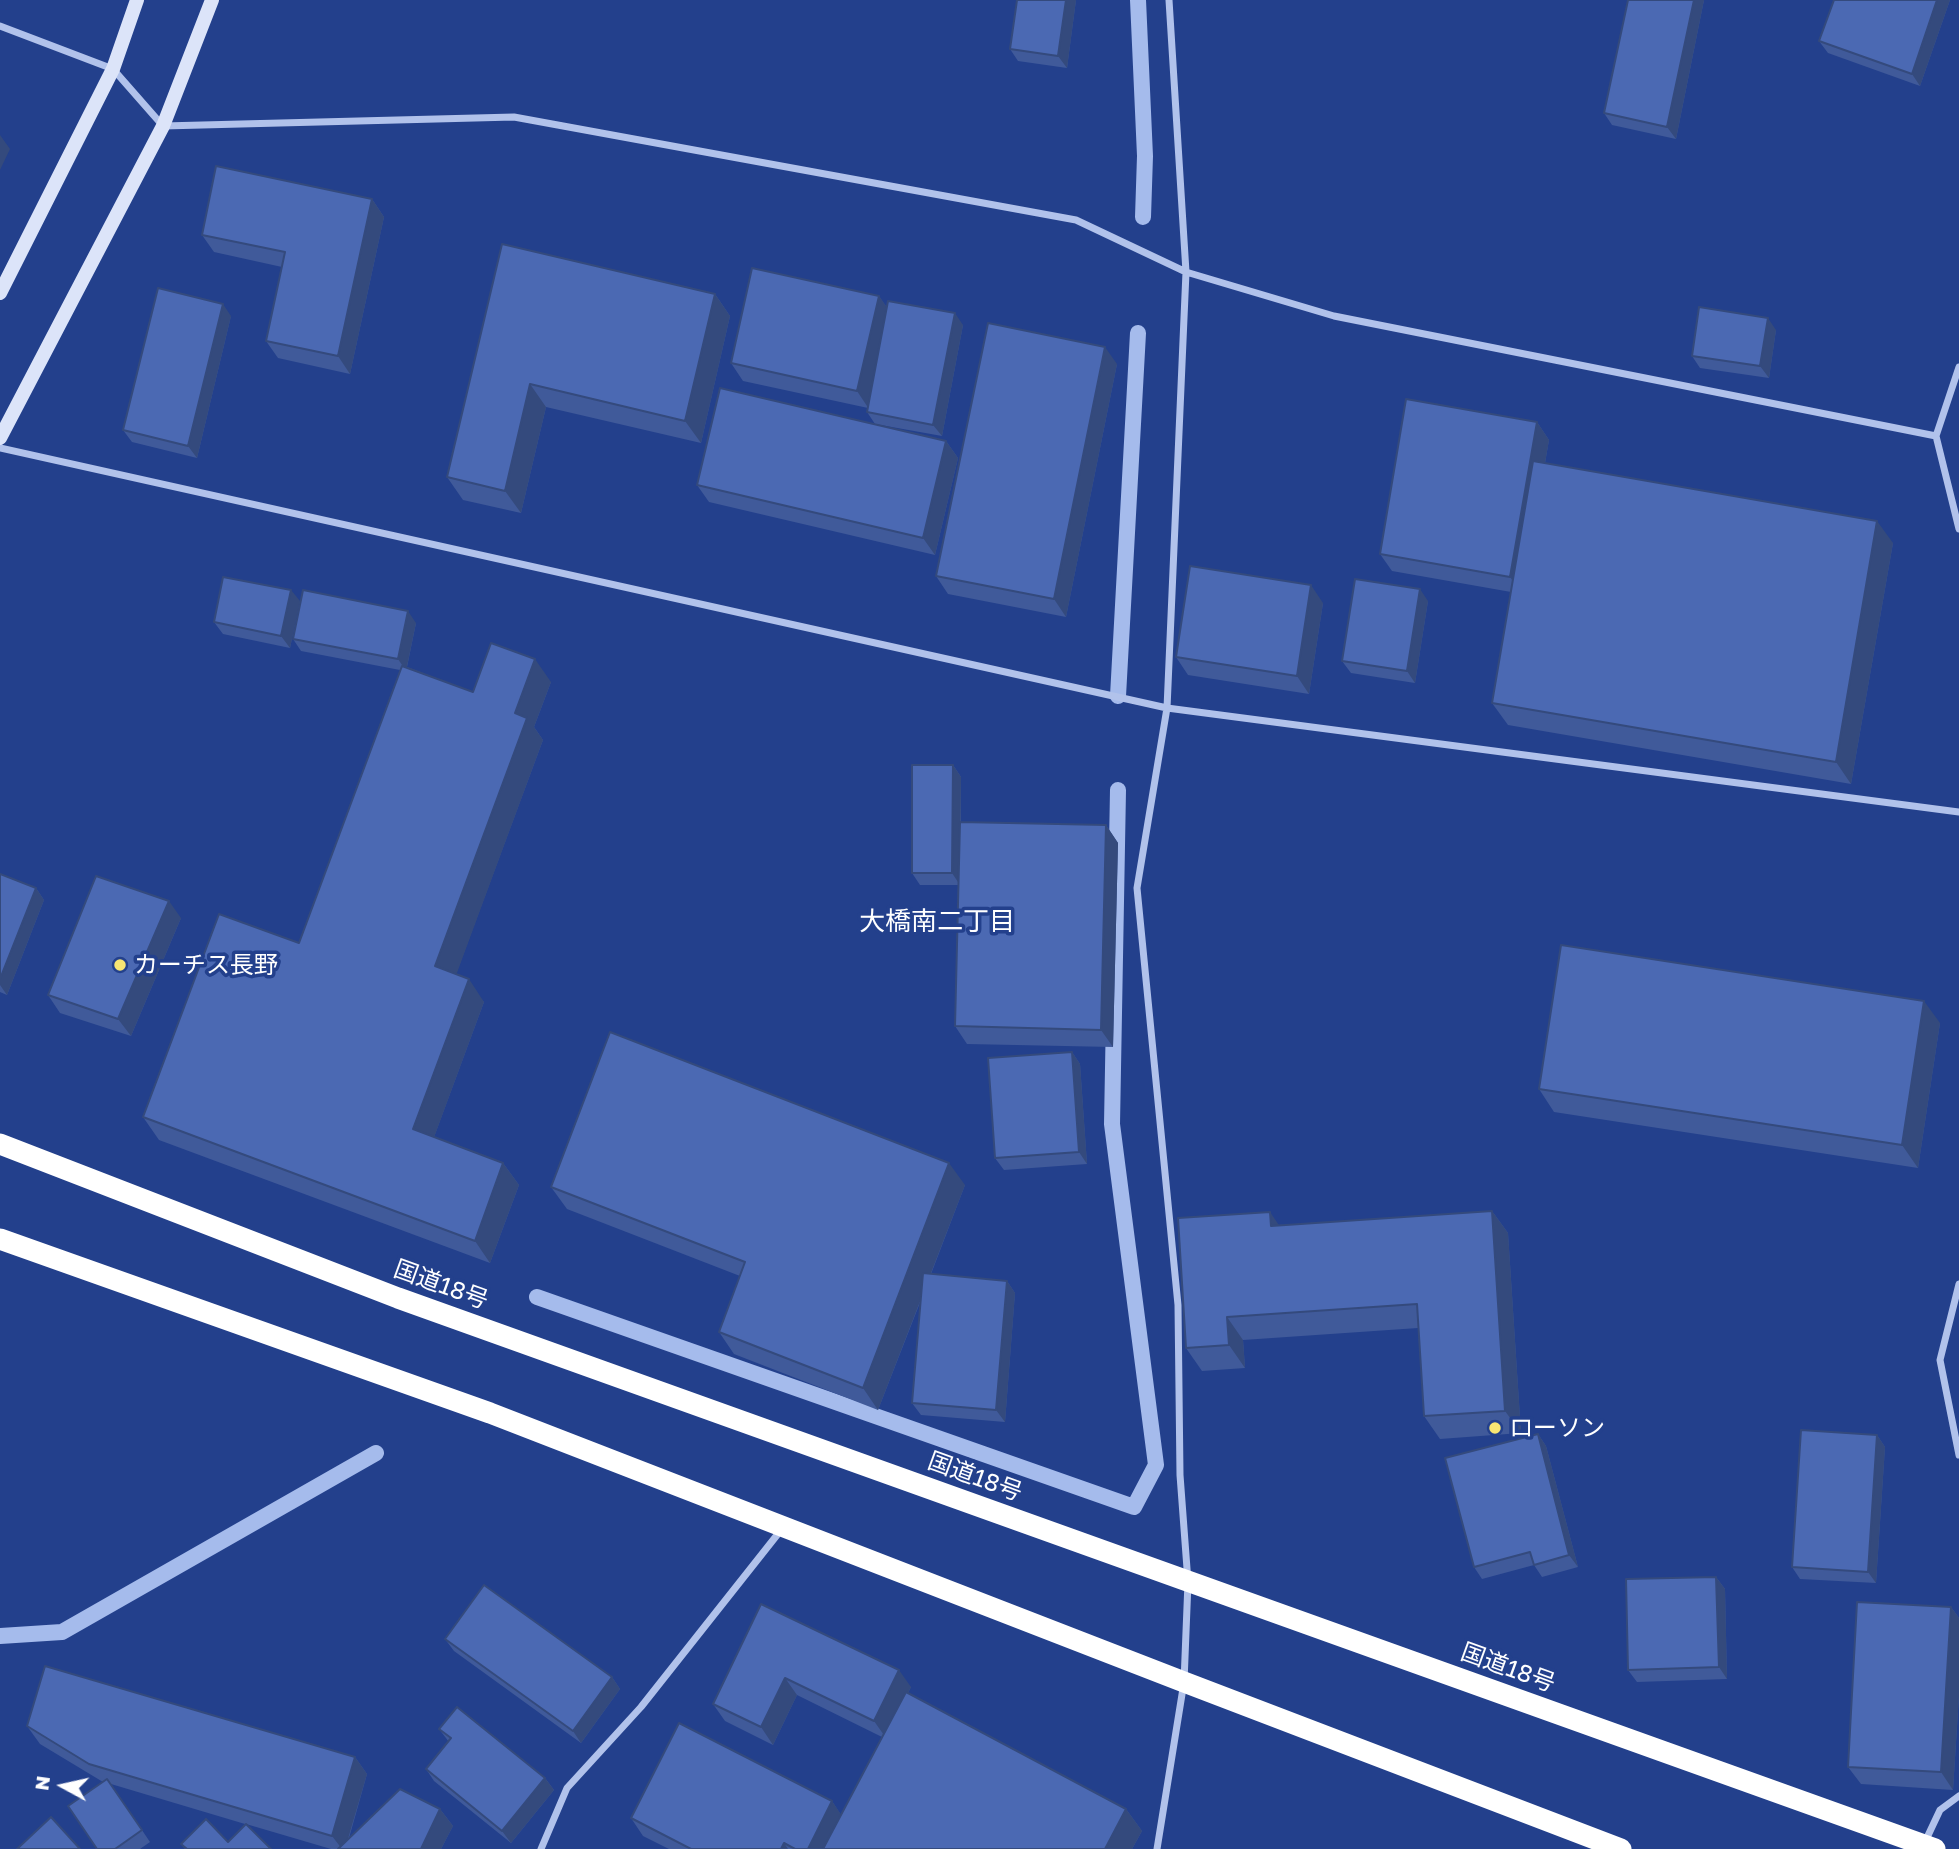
<!DOCTYPE html>
<html>
<head>
<meta charset="utf-8">
<style>
  body { margin:0 }
  #map { position:relative; width:1959px; height:1849px; overflow:hidden; background:#23408c; font-family:"Golos Text",sans-serif }
  canvas { display:block }
  .north { position:absolute; left:28px; top:1751px; width:70px; height:70px; -webkit-text-stroke:5px #23408c; paint-order:stroke; rotate:278deg; font-size:19px; font-weight:700; line-height:28px; text-align:center; color:#fff }
  .north::after { content:''; display:block; margin:auto; width:24px; height:32px; background:#fff; clip-path:polygon(50% 0,100% 100%,50% 72%,0 100%) }
</style>
</head>
<body>
<div id="map">
<canvas width="1959" height="1849"></canvas>
<div class="north">N</div>
</div>
<script>
const context = document.querySelector('canvas').getContext('2d');
context.lineJoin = 'round';
const toPath = rows => new Path2D(rows.map(r => 'M' + r).join(''));
function trace(path, color, width, dash) { context.strokeStyle = color; context.lineWidth = width; context.lineCap = dash ? 'butt' : 'round'; context.setLineDash(dash || []); context.stroke(path); }
function paint(path, color) { context.fillStyle = color; context.fill(path, 'evenodd'); }
function write(font, color, halo, rows, align = 'center') {
  context.font = font + ' "Golos Text","Noto Sans JP",sans-serif'; context.lineWidth = 7; context.setLineDash([]); context.textBaseline = 'middle'; context.strokeStyle = halo; context.fillStyle = color; for (const [text, x, y, turn = 0] of rows) {
    context.save(); context.translate(x, y); context.rotate((+turn || 0) * Math.PI / 180); context.textAlign = isNaN(turn) ? turn : align; if (halo) context.strokeText(text, 0, 0); context.fillText(text, 0, 0); context.restore();
  }
}
const stream = toPath([
  [1138,0,1145,156,1143,217],
  [1118,696,1138,333],
  [537,1297,1134,1507,1156,1465,1112,1124,1118,790],
  [0,1636,62,1632,376,1453]
]);
const street = toPath([
  [0,26,113,69,163,126,514,117,1076,220,1186,272,1334,316,1936,436],
  [1959,367,1936,436,1959,529],
  [0,448,1167,708,1959,812],
  [1959,1284,1940,1360,1959,1455],
  [1924,1844,1940,1810,1959,1796],
  [541,1849,567,1788,641,1707,781,1530],
  [1157,1849,1184,1682,1188,1582,1180,1475,1178,1305,1137,888,1167,708,1186,272,1169,0]
]);
const secondary = toPath([
  [0,293,113,69,137,0],
  [0,438,163,126,212,0]
]);
const highway = toPath([
  [0,1144,398,1298,1935,1849],
  [0,1239,490,1413,1184,1682,1621,1849]
]);
const wall = toPath([
  [1017,0,1076,0,1067,68,1018,61,1010,49],
  [1628,0,1704,0,1676,139,1612,125,1604,113],
  [1834,0,1950,0,1920,86,1828,53,1819,41],
  [372,199,384,217,350,374,278,358,266,341,282,267,214,252,202,235],
  [502,244,715,294,730,316,701,443,546,407,521,513,463,500,447,477],
  [879,296,887,308,963,325,942,436,875,424,867,412,868,408,743,381,731,363],
  [231,316,197,458,132,442,123,430],
  [1776,330,1769,378,1700,368,1692,356],
  [1117,364,1066,617,948,594,936,576],
  [1537,422,1549,440,1545,463,1893,543,1851,784,1508,725,1492,703,1511,592,1392,571,1380,554],
  [946,441,958,458,935,555,709,502,697,485],
  [300,601,290,648,223,634,214,622],
  [1428,601,1415,683,1351,673,1342,661],
  [1323,603,1309,694,1188,675,1176,657],
  [416,623,407,667,473,692,551,682,534,727,543,740,456,974,484,1002,434,1137,503,1163,519,1185,490,1263,159,1140,143,1117,299,943,400,670,301,651,293,639],
  [953,765,961,777,961,822,1106,825,1118,843,1113,1047,967,1044,955,1026,958,885,920,885,912,873],
  [0,874,36,888,44,900,7,995,0,992],
  [181,918,131,1036,60,1013,48,995],
  [1940,1023,1918,1168,1554,1112,1539,1089],
  [1072,1052,1080,1064,1087,1164,1004,1170,995,1158],
  [965,1185,931,1274,1007,1281,1015,1293,1005,1422,921,1415,912,1403,921,1300,878,1410,734,1354,719,1332,740,1276,567,1209,551,1187],
  [1492,1211,1508,1233,1521,1433,1440,1439,1424,1416,1418,1328,1243,1340,1245,1368,1202,1371,1186,1348,1279,1225],
  [1538,1434,1546,1446,1578,1567,1542,1577,1534,1565,1482,1579,1474,1567],
  [1877,1435,1885,1447,1876,1583,1800,1579,1792,1567],
  [1716,1577,1725,1589,1727,1679,1637,1682,1628,1670],
  [761,1604,911,1687,908,1693,1126,1809,1142,1831,1132,1849,669,1849,643,1836,631,1818,832,1801,841,1815,882,1737,797,1695,773,1745,725,1721,713,1704],
  [1951,1607,1959,1618,1959,1695,1953,1790,1861,1784,1848,1767],
  [445,1639,612,1677,620,1689,581,1743,454,1651],
  [27,1726,355,1757,367,1774,349,1838,440,1809,453,1826,441,1849,331,1849,246,1824,271,1849,185,1849,181,1844,228,1842,245,1824,111,1784,150,1842,140,1849,97,1849,103,1782,40,1744],
  [439,1729,545,1778,554,1790,511,1843,434,1781,426,1769,449,1742]
]);
const shadedWall = toPath([
  [1066,0,1076,0,1067,68,1058,56],
  [1694,0,1704,0,1676,139,1667,127],
  [1937,0,1950,0,1920,86,1912,74],
  [0,135,10,149,0,170],
  [372,199,384,217,350,374,338,356],
  [715,294,730,316,701,443,685,421],
  [879,296,891,313,869,409,857,391],
  [223,304,231,316,197,458,188,446],
  [955,313,963,325,942,436,933,425],
  [1768,318,1776,330,1769,378,1760,366],
  [1105,347,1117,364,1066,617,1054,599],
  [530,384,546,407,521,513,505,491],
  [1537,422,1549,440,1522,594,1510,577],
  [946,441,958,458,935,555,923,538],
  [1877,521,1893,543,1851,784,1836,762],
  [1311,585,1323,603,1309,694,1297,676],
  [1420,589,1428,601,1415,683,1407,671],
  [291,590,300,601,290,648,281,636],
  [408,611,416,623,406,671,398,659],
  [535,659,551,682,534,727,543,740,451,989,435,966,515,713],
  [953,765,961,777,960,885,952,873],
  [1106,825,1118,843,1113,1047,1101,1030],
  [36,888,44,900,7,995,0,985,0,979],
  [169,901,181,918,131,1036,118,1019],
  [469,979,484,1002,429,1151,413,1129],
  [1924,1001,1940,1023,1918,1168,1902,1145],
  [1072,1052,1080,1064,1087,1164,1079,1152],
  [503,1163,519,1185,490,1263,475,1241],
  [949,1163,965,1185,878,1410,863,1388],
  [1492,1211,1508,1233,1521,1433,1505,1411],
  [1270,1212,1285,1234,1271,1226],
  [1007,1281,1015,1293,1005,1422,996,1410],
  [1227,1317,1243,1340,1245,1368,1229,1345],
  [1538,1434,1546,1446,1578,1567,1569,1555],
  [1877,1435,1885,1447,1876,1583,1868,1572],
  [1716,1577,1725,1589,1727,1679,1719,1667],
  [1951,1607,1959,1618,1959,1695,1953,1790,1941,1772],
  [899,1670,911,1687,886,1738,874,1721],
  [612,1677,620,1689,581,1743,573,1731],
  [785,1678,797,1695,773,1745,761,1727],
  [355,1757,367,1774,345,1849,342,1849,332,1836],
  [545,1778,554,1790,511,1843,502,1831],
  [832,1801,844,1819,829,1849,808,1849],
  [440,1809,453,1826,441,1849,421,1849],
  [1126,1809,1142,1831,1132,1849,1105,1849],
  [784,1843,788,1849,781,1849]
]);
const building = toPath([
  [1017,0,1066,0,1058,56,1010,49,1017,0],
  [1628,0,1694,0,1667,127,1604,113,1628,0],
  [1834,0,1937,0,1912,74,1819,41,1834,0],
  [216,166,372,199,338,356,266,341,285,252,202,235,216,166],
  [502,244,715,294,685,421,530,384,505,491,447,477,502,244],
  [752,268,879,296,857,391,731,363,752,268],
  [158,288,223,304,188,446,123,430,158,288],
  [888,301,955,313,933,425,867,412,888,301],
  [1699,307,1768,318,1760,366,1692,356,1699,307],
  [988,323,1105,347,1054,599,936,576,988,323],
  [720,388,946,441,923,538,697,485,720,388],
  [1406,399,1537,422,1510,577,1380,554,1406,399],
  [1533,461,1877,521,1836,762,1492,703,1533,461],
  [1190,566,1311,585,1297,676,1176,657,1190,566],
  [223,577,291,590,281,636,214,622,223,577],
  [1355,579,1420,589,1407,671,1342,661,1355,579],
  [303,590,408,611,398,659,293,639,303,590],
  [491,643,535,659,515,713,527,718,435,966,469,979,413,1129,503,1163,475,1241,143,1117,219,914,299,943,402,666,473,692,491,643],
  [912,765,953,765,952,873,912,873,912,765],
  [960,822,1106,825,1101,1030,955,1026,960,822],
  [0,874,36,888,0,979,0,874],
  [96,876,169,901,118,1019,48,995,96,876],
  [1561,945,1924,1001,1902,1145,1539,1089,1561,945],
  [610,1032,949,1163,863,1388,719,1332,745,1262,551,1187,610,1032],
  [1072,1052,1079,1152,995,1158,988,1058,1072,1052],
  [1492,1211,1505,1411,1424,1416,1417,1304,1227,1317,1229,1345,1186,1348,1178,1218,1270,1212,1271,1226,1492,1211],
  [923,1273,1007,1281,996,1410,912,1403,923,1273],
  [1801,1430,1877,1435,1868,1572,1792,1567,1801,1430],
  [1538,1434,1569,1555,1534,1565,1530,1552,1474,1567,1445,1458,1538,1434],
  [1716,1577,1719,1667,1628,1670,1626,1579,1716,1577],
  [484,1585,612,1677,573,1731,445,1639,484,1585],
  [1857,1602,1951,1607,1941,1772,1848,1767,1857,1602],
  [761,1604,899,1670,874,1721,785,1678,761,1727,713,1704,761,1604],
  [45,1666,355,1757,332,1836,89,1764,27,1726,45,1666],
  [906,1692,1126,1809,1105,1849,823,1849,906,1692],
  [457,1707,545,1778,502,1831,426,1769,451,1738,439,1729,457,1707],
  [679,1723,832,1801,808,1849,795,1849,784,1843,781,1849,691,1849,631,1818,679,1723],
  [107,1779,142,1830,115,1849,97,1849,68,1806,107,1779],
  [400,1789,440,1809,421,1849,338,1849,400,1789],
  [51,1817,80,1849,17,1849,51,1817],
  [206,1819,228,1842,246,1824,271,1849,187,1849,181,1844,206,1819]
]);
const markers = [
  [120,965,7,"#f7e573"],
  [1495,1428,7,"#f7e573"]
];
const poiNames = [
  ["カーチス長野",134,965],
  ["ローソン",1509,1428]
];
const streetNames = [
  ["国道18号",441,1285,20],
  ["国道18号",975,1477,20],
  ["国道18号",1508,1668,20]
];
const neighbourhoodNames = [
  ["大橋南二丁目",937,922]
];
trace(stream, '#a5bbec', 16);
trace(street, '#b1c2eb', 7);
trace(secondary, '#dce4f9', 14);
trace(highway, '#fff', 21);
paint(wall, '#405a9a');
paint(shadedWall, '#344a7d');
paint(building, '#4b69b3');
trace(building, '#344a7d', 2);
for (const [x, y, r, color] of markers) { const dot = new Path2D(); dot.arc(x, y, r, 0, 2 * Math.PI); context.fillStyle = color; context.fill(dot); trace(dot, '#23408c', 2.5); }
write('24px', '#fff', '#23408c', poiNames, 'left');
write('24px', '#fff', '#23408c', streetNames);
write('26px', '#fff', '#23408c', neighbourhoodNames);
</script>
</body>
</html>
